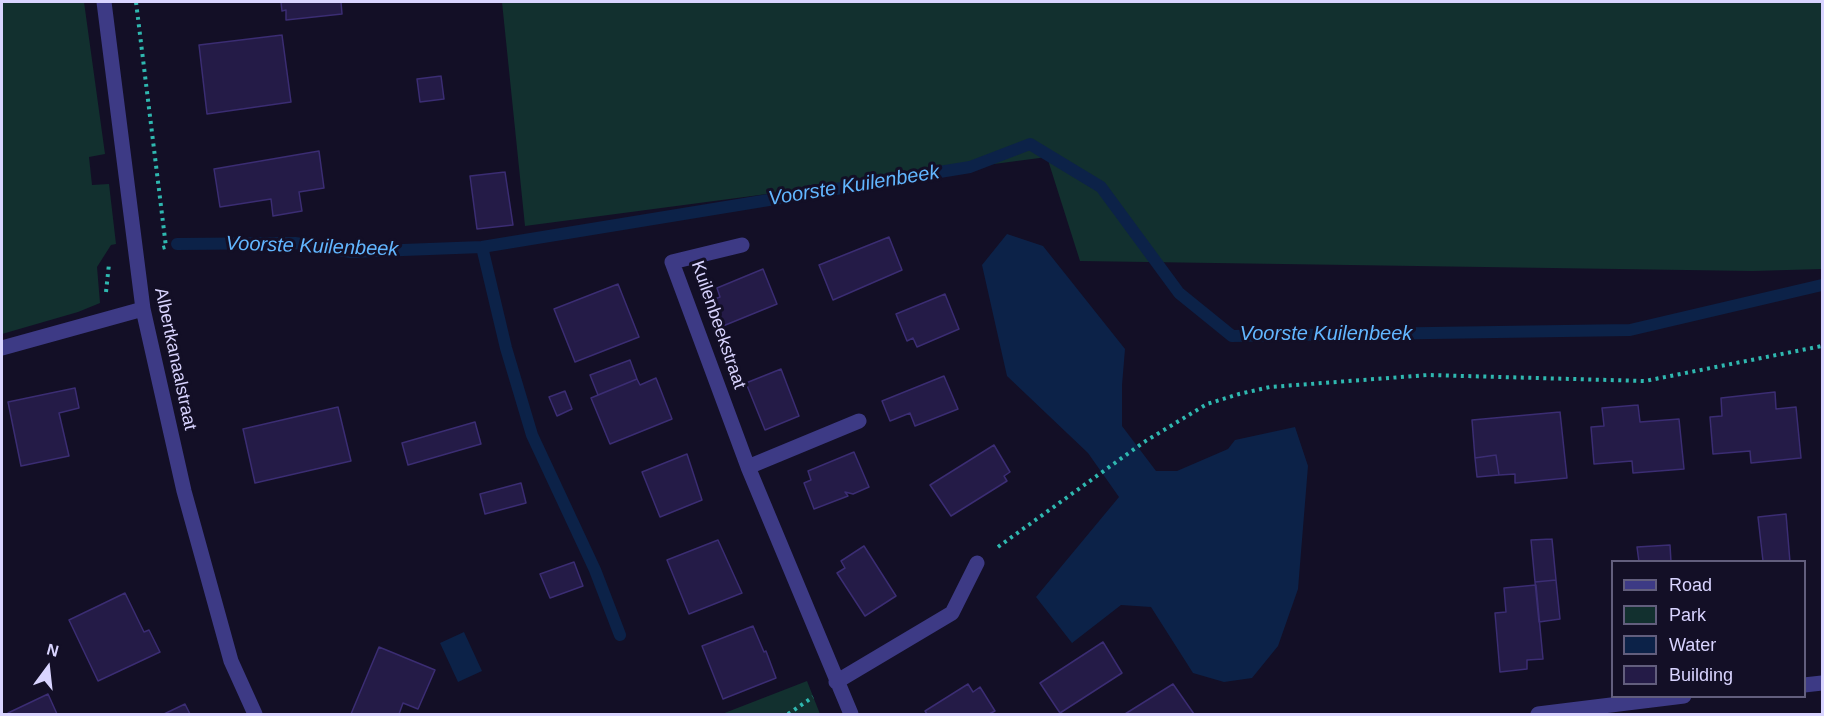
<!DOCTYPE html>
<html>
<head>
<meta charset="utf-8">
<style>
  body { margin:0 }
  #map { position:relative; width:1824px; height:716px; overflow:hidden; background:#130f26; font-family:Arial,sans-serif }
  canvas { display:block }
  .frame { position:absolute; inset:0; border:3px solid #d9d4ff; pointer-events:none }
  .legend { position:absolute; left:1611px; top:560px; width:195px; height:138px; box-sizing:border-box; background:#130f26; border:2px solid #625e7d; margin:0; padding:8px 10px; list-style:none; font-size:18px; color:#d9d4ff }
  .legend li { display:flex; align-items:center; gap:12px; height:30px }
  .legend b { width:30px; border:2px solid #625e7d }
  .north { position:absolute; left:18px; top:638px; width:60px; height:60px; -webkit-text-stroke:4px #130f26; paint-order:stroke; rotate:15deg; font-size:16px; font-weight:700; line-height:24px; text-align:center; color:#d9d4ff }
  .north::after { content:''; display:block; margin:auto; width:21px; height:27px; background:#d9d4ff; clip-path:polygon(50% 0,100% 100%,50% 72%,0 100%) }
</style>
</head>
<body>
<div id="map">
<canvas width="1824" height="716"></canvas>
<div class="frame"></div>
<ul class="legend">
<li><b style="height:8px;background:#3d3a85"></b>Road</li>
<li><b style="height:16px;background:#12302f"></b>Park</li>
<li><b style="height:16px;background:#0c2248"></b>Water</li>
<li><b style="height:16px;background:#241b47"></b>Building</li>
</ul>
<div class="north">N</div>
</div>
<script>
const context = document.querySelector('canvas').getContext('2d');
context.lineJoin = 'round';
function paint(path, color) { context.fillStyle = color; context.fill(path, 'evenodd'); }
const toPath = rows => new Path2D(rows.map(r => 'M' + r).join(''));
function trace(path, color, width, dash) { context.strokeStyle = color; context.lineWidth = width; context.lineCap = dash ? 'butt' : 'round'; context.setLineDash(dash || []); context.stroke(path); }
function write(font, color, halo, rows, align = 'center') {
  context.font = font + ' Arial,sans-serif'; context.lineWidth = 6; context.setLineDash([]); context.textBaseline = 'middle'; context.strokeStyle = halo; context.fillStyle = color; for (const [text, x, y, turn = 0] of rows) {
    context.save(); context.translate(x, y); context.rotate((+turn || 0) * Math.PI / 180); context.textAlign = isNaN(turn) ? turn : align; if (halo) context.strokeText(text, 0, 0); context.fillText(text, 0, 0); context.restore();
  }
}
const green = toPath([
  [2,2,84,2,105,154,89,157,92,185,109,184,116,244,111,245,97,267,100,303,78,312,2,334],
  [502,2,1822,2,1822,269,1753,271,1080,261,1047,157,525,226],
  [807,681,820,714,722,714]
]);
const water = toPath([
  [1007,234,1043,246,1125,349,1122,385,1122,426,1156,471,1177,471,1228,449,1235,440,1295,427,1308,466,1298,589,1278,646,1252,678,1224,682,1193,673,1151,607,1121,605,1072,643,1036,597,1119,497,1088,453,1007,376,982,265],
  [464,632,482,671,458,682,440,643]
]);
const stream = toPath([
  [177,244,295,243,351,252,482,247,970,167,1030,144,1101,187,1179,293,1232,336,1630,330,1822,285],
  [482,247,506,348,532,435,595,570,620,635]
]);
const building = toPath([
  [281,2,341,2,342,14,286,20,286,10,282,11,281,2],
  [282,35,291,102,207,114,199,45,282,35],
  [441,76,444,99,420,102,417,79,441,76],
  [319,151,324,188,299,192,302,211,273,216,271,199,220,207,214,169,319,151],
  [505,172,513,225,477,229,470,176,505,172],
  [889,237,902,270,833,300,819,265,889,237],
  [763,269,777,304,723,326,712,300,720,297,717,288,763,269],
  [618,284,639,337,575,362,554,309,618,284],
  [945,294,959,329,917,347,913,338,907,341,896,314,945,294],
  [630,360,637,379,598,395,590,375,630,360],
  [781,369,799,416,765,430,746,383,781,369],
  [944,376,958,409,915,426,910,413,890,421,882,401,944,376],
  [656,378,672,419,610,444,591,398,637,379,640,385,656,378],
  [75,388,79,408,59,413,69,456,21,466,8,402,75,388],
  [565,391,572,409,557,416,549,397,565,391],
  [1775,392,1776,409,1796,407,1801,458,1751,463,1750,451,1713,454,1710,417,1722,416,1721,398,1775,392],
  [1638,405,1640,422,1679,419,1684,469,1633,473,1632,461,1594,464,1591,427,1604,426,1602,408,1638,405],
  [338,407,351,461,255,483,243,429,338,407],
  [1560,412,1567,478,1515,483,1515,474,1499,475,1496,455,1475,458,1472,420,1560,412],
  [475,422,481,444,408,465,402,443,475,422],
  [994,445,1010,472,1004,476,1007,481,951,516,930,485,994,445],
  [854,452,869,487,853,494,845,492,848,496,814,509,804,483,811,480,808,471,854,452],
  [687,454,702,500,660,517,642,472,687,454],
  [1496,455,1499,475,1477,477,1475,458,1496,455],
  [521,483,526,503,485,514,480,494,521,483],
  [1786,514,1790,562,1758,562,1763,561,1758,517,1786,514],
  [1552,539,1556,580,1535,582,1531,540,1552,539],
  [718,540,742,593,689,614,667,560,718,540],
  [1670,545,1671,562,1639,562,1637,547,1670,545],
  [864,546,896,596,865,616,837,573,845,568,841,561,864,546],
  [574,562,583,586,550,598,540,574,574,562],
  [1556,580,1560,619,1539,622,1535,582,1556,580],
  [1536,585,1543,659,1527,660,1527,669,1500,672,1495,613,1506,612,1504,588,1536,585],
  [125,593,144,632,149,630,160,652,98,681,69,620,125,593],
  [753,626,764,652,766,651,776,678,723,699,702,646,753,626],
  [1103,642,1122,673,1060,713,1040,683,1103,642],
  [379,647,435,670,418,709,403,703,399,714,351,714,379,647],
  [968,684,973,692,980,687,995,711,989,714,927,714,925,711,968,684],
  [1173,684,1194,714,1125,714,1173,684],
  [48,694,57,714,9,714,8,713,48,694],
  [185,704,190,714,164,714,185,704]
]);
const path = toPath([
  [136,2,166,247,162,248],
  [106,292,109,264],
  [998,547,1144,442,1207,404,1239,394,1270,387,1428,375,1645,381,1822,346],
  [788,714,813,697]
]);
const minor = toPath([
  [104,2,143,309,184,491,231,661,255,714],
  [742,245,672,262,748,467,851,714],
  [2,348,143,309],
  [748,467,859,421],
  [836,682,952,613,977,563],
  [1804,685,1822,683],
  [1538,714,1684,696]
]);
const streetNames = [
  ["Kuilenbeekstraat",718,325,71],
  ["Albertkanaalstraat",175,359,78]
];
const waterNames = [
  ["Voorste Kuilenbeek",854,186,-9],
  ["Voorste Kuilenbeek",312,247,2],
  ["Voorste Kuilenbeek",1326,334]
];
paint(green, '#12302f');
paint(water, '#0c2248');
trace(stream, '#0c2248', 12);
paint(building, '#241b47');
trace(building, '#3b2d73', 1.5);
trace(path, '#2fb8b0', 4, [3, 4.5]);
trace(minor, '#3d3a85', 15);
write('18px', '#d9d4ff', '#130f26', streetNames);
write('italic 20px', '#62b6ff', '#130f26', waterNames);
</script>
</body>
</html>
